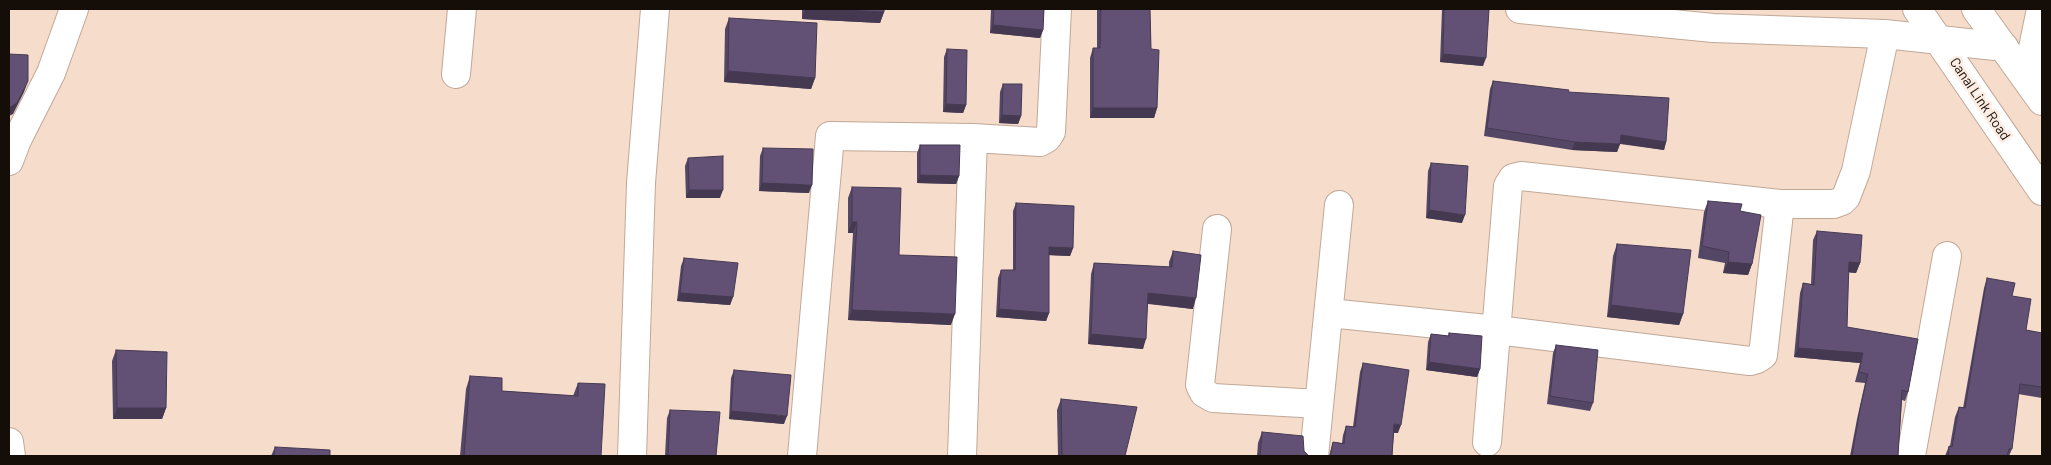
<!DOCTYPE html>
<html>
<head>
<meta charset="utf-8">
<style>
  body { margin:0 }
  #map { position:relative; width:2051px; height:465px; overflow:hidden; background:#f6dccb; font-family:Barlow,sans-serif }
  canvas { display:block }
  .frame { position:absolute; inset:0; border:10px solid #150d07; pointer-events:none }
</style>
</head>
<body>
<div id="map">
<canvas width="2051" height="465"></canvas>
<div class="frame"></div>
</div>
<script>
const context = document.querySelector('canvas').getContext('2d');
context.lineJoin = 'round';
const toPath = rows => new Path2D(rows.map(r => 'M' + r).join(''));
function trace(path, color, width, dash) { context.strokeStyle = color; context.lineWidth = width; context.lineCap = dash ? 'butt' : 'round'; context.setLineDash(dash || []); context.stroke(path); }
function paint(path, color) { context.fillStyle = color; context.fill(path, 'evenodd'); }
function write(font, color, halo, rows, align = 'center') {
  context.font = font + ' Barlow,sans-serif'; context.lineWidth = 5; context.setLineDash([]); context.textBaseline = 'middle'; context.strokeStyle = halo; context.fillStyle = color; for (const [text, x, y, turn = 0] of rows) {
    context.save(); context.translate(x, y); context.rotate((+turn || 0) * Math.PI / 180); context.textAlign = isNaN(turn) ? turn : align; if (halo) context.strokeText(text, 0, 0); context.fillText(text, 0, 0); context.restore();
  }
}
const minor = toPath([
  [1520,9,1713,28,1885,34,2004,47],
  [456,74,462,9],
  [2027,77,2041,9],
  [9,161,17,140,51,73,74,9],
  [1217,229,1200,385,1204,393,1213,398,1319,404],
  [1329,313,1497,330,1750,361,1757,359,1763,355,1780,204],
  [9,442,11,456],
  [1487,442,1508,186,1513,178,1521,176,1780,204,1834,204,1842,201,1846,197,1856,171,1885,34],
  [632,456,641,183,655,9],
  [802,456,830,136,973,138],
  [962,456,973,138,1040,142,1047,138,1051,132,1057,9],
  [1314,456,1339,205],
  [1911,456,1947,256]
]);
const primary = toPath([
  [1917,9,2042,191],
  [1976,9,2042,101]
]);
const wall = toPath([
  [802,9,884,9,884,12,880,23,802,19],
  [991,9,1044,9,1043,30,1040,38,990,33],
  [1097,9,1150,9,1151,49,1157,108,1154,118,1090,118,1090,58,1093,48,1097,48],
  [1442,9,1489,9,1483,66,1440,62],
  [729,18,815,78,811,89,724,82,725,29],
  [947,49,966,105,963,113,943,112,944,57],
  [1493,81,1568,92,1666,142,1664,150,1620,144,1617,152,1572,150,1484,136,1490,89],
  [1003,84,1021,116,1018,124,999,123,1000,92],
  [920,145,959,176,956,184,917,183,917,153],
  [763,148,809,193,759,191,760,156],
  [688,158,720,198,686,198,685,166],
  [1431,163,1462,223,1426,218,1428,171],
  [852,187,899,255,951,325,848,320,853,233,848,233,848,198],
  [1708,201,1740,211,1752,264,1748,275,1723,273,1725,263,1698,258,1704,212],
  [1016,203,1073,248,1070,256,1049,255,1049,313,1046,321,996,317,998,278,1001,270,1013,270,1013,211],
  [1817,231,1860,263,1856,273,1848,272,1847,327,1908,392,1905,401,1902,400,1898,456,1850,456,1857,419,1865,383,1855,382,1860,363,1794,357,1800,293,1803,283,1811,284,1813,240],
  [1617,244,1683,314,1679,325,1607,317,1613,256],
  [1173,251,1193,309,1148,304,1143,349,1088,344,1091,274,1094,263,1169,267,1169,262],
  [684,258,733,297,730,305,677,301,681,266],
  [1987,278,2012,296,2026,330,2042,333,2042,398,2018,394,2012,449,2009,456,1945,456,1949,446,1950,446,1955,417,1959,407,1963,408,1984,288],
  [1449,333,1480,369,1477,377,1426,370,1428,342,1431,334,1448,336],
  [1556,345,1593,403,1590,411,1547,404,1553,353],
  [116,350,166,408,162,419,113,419,112,361],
  [1363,363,1398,433,1394,433,1392,456,1329,456,1333,442,1342,443,1343,435,1346,426,1353,427,1360,372],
  [734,370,784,424,729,419,731,378],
  [470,376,502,391,573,396,578,383,601,456,460,456,466,389],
  [1061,399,1125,456,1058,456,1057,410],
  [670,410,716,456,665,456,667,418],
  [1262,432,1304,451,1309,456,1257,456,1258,443],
  [275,447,330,456,271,456]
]);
const shadedWall = toPath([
  [805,9,827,9,884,12,880,23,802,19],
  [993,25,1043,30,1040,38,990,33],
  [1443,54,1486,58,1483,66,1440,62],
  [728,71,815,78,811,89,724,82],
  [28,81,24,92,13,114,9,116,9,108],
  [946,104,966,105,963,113,943,112],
  [1093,108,1157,108,1154,118,1090,118],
  [1002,115,1021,116,1018,124,999,123],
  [1621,135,1666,142,1664,150,1618,143],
  [1575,142,1620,144,1617,152,1572,150],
  [920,175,959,176,956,184,917,183],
  [762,183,812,185,809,193,759,191],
  [689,190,723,190,720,198,686,198],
  [1429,210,1465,215,1462,223,1426,218],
  [852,222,857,222,853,233,848,233],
  [1049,247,1073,248,1070,256,1046,255],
  [1728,262,1752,264,1748,275,1723,273],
  [1849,262,1860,263,1856,273,1845,272],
  [680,293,733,297,730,305,677,301],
  [1148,293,1196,298,1193,309,1144,303],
  [1611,305,1683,314,1679,325,1607,317],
  [999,309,1049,313,1046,321,996,317],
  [852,310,955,314,951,325,848,320],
  [1091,334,1146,339,1143,349,1088,344],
  [1798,348,1863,353,1860,363,1794,357],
  [1429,362,1480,369,1477,377,1426,370],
  [117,408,166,408,162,419,113,419],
  [731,411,787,416,784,424,729,419],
  [1394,424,1401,425,1398,433,1391,432]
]);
const building = toPath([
  [827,9,884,9,884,12,827,9],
  [994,9,1044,9,1043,30,993,25,994,9],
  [1101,9,1150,9,1151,49,1159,50,1157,108,1093,108,1093,48,1100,48,1101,9],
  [1444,9,1489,9,1486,58,1443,54,1444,9],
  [729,18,817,23,815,78,728,71,729,18],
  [947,49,967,50,966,105,946,104,947,49],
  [9,54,28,55,28,81,17,103,9,108,9,54],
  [1493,81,1569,90,1568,92,1669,98,1666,142,1621,135,1620,144,1575,142,1487,128,1493,81],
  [1003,84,1022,84,1021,116,1002,115,1003,84],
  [920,145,960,145,959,176,920,175,920,145],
  [763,148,813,149,812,185,762,183,763,148],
  [723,156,723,190,689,190,688,158,723,156],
  [1431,163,1468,166,1465,215,1429,210,1431,163],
  [852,187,901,188,899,255,957,257,955,314,852,310,857,222,852,222,852,187],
  [1708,201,1742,204,1740,211,1761,215,1752,264,1728,262,1729,252,1702,246,1708,201],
  [1016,203,1074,206,1073,248,1049,247,1049,313,999,309,1001,270,1015,270,1016,203],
  [1817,231,1862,235,1860,263,1849,262,1847,327,1918,339,1908,392,1902,390,1898,456,1852,456,1860,409,1868,374,1859,372,1863,353,1798,348,1803,283,1814,285,1817,231],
  [1617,244,1691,250,1683,314,1611,305,1617,244],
  [1173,251,1201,255,1196,298,1148,293,1146,339,1091,334,1094,263,1172,267,1173,251],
  [684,258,738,263,733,297,680,293,684,258],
  [1987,278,2015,283,2012,296,2031,299,2026,330,2042,333,2042,387,2020,384,2012,449,2009,449,2007,456,1948,456,1949,446,1952,447,1959,407,1965,408,1987,278],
  [1449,333,1482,336,1480,369,1429,362,1431,334,1449,336,1449,333],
  [1556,345,1598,350,1593,403,1550,396,1556,345],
  [116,350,167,352,166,408,117,408,116,350],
  [1363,363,1409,370,1401,425,1394,424,1392,456,1330,456,1333,442,1344,444,1346,426,1355,427,1363,363],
  [734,370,791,375,787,416,731,411,734,370],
  [470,376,502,378,502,391,578,396,578,383,605,384,601,456,464,456,470,376],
  [1061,399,1137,407,1125,456,1062,456,1061,399],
  [670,410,720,412,716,456,668,456,670,410],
  [1262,432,1303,436,1304,451,1309,456,1260,456,1262,432],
  [275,447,330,450,330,456,274,456,275,447]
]);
const streetNames = [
  ["Canal Link Road",1980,99,56]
];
trace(minor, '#c1a897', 30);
trace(primary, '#c1a897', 30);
trace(minor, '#fff', 28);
trace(primary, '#fff', 28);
paint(wall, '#544665');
paint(shadedWall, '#453952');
paint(building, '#625175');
trace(building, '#453952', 1);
write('14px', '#150d07', '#fcece1', streetNames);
</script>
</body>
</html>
